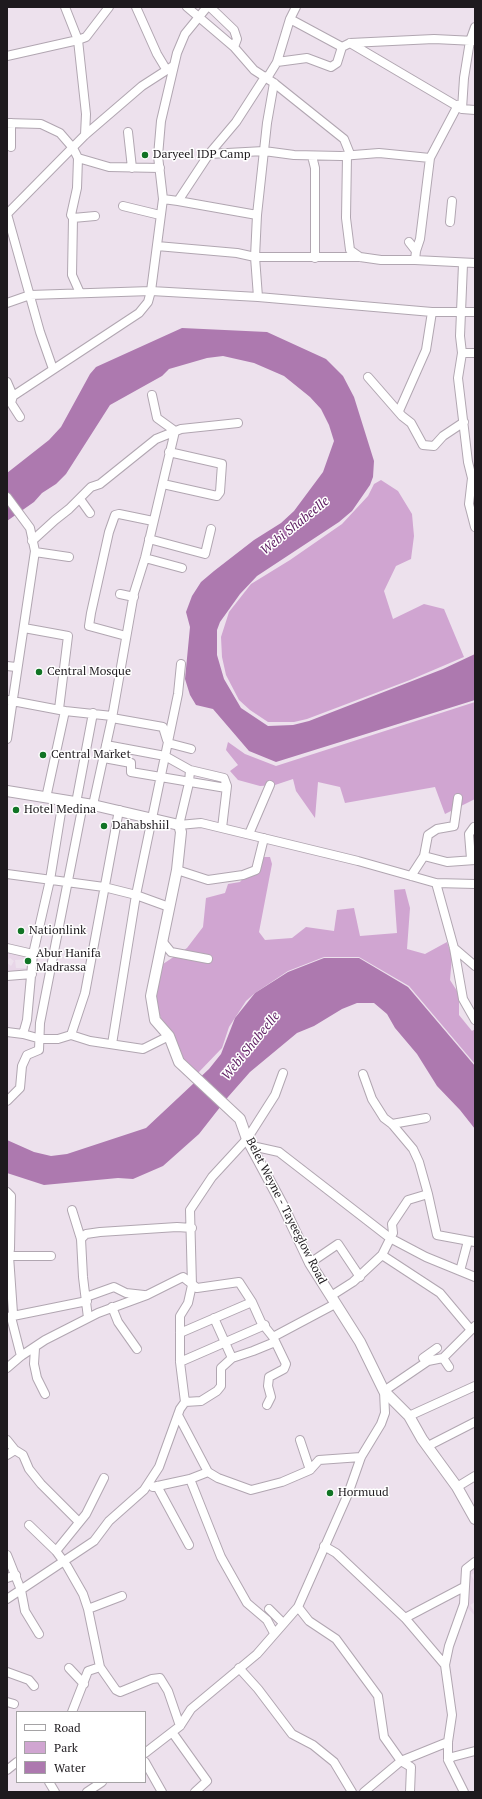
<!DOCTYPE html>
<html>
<head>
<meta charset="utf-8">
<style>
  body { margin:0 }
  #map { position:relative; width:482px; height:1799px; overflow:hidden; background:#ede1ed; font-family:"PT Serif",serif }
  canvas { display:block }
  .frame { position:absolute; inset:0; border:8px solid #1e1a1e; pointer-events:none }
  .legend { position:absolute; left:16px; top:1711px; width:130px; height:72px; box-sizing:border-box; background:#fff; border:1px solid #a5a3a5; margin:0; padding:5px 7px; list-style:none; font-size:12px; color:#1e1a1e }
  .legend li { display:flex; align-items:center; gap:8px; height:20px }
  .legend b { width:20px; border:1px solid #a5a3a5 }
</style>
</head>
<body>
<div id="map">
<canvas width="482" height="1799"></canvas>
<div class="frame"></div>
<ul class="legend">
<li><b style="height:5px;background:#fff"></b>Road</li>
<li><b style="height:11px;background:#d0a5d1"></b>Park</li>
<li><b style="height:11px;background:#ad79af"></b>Water</li>
</ul>
</div>
<script>
const context = document.querySelector('canvas').getContext('2d');
context.lineJoin = 'round';
function paint(path, color) { context.fillStyle = color; context.fill(path, 'evenodd'); }
const toPath = rows => new Path2D(rows.map(r => 'M' + r).join(''));
function trace(path, color, width, dash) { context.strokeStyle = color; context.lineWidth = width; context.lineCap = dash ? 'butt' : 'round'; context.setLineDash(dash || []); context.stroke(path); }
function write(font, color, halo, rows, align = 'center') {
  context.font = font + ' "PT Serif",serif'; context.lineWidth = 3; context.setLineDash([]); context.textBaseline = 'middle'; context.strokeStyle = halo; context.fillStyle = color; for (const [text, x, y, turn = 0] of rows) {
    context.save(); context.translate(x, y); context.rotate((+turn || 0) * Math.PI / 180); context.textAlign = isNaN(turn) ? turn : align; if (halo) context.strokeText(text, 0, 0); context.fillText(text, 0, 0); context.restore();
  }
}
const built = toPath([
  [7,948,31,954,28,973,7,974,7,963,11,966,14,961,10,958,7,961],
  [27,959,27,968,16,968,15,960],
  [469,1564,475,1567,475,1573,471,1575,475,1582,475,1602,470,1605,475,1613,475,1616,466,1606]
]);
const green = toPath([
  [381,480,398,491,412,514,414,536,411,559,396,566,384,591,393,619,424,604,444,609,464,657,410,680,307,719,294,722,268,722,250,710,239,700,226,675,222,657,221,637,229,612,251,584,290,560,342,524,368,496,374,484],
  [475,702,475,799,445,814,435,787,345,803,340,787,318,782,315,818,296,791,293,779,275,785,260,786,238,780,230,771,238,765,226,750,228,742,245,754,276,766],
  [260,857,270,857,272,864,259,932,265,940,292,938,306,927,334,931,337,910,354,908,360,936,397,933,394,890,405,889,410,908,407,949,425,954,447,942,452,957,450,980,459,994,459,1015,472,1031,475,1029,475,1064,409,986,359,957,324,957,288,971,255,993,246,1001,229,1027,222,1048,198,1073,182,1060,151,998,157,968,187,948,203,927,206,898,225,893,228,884,240,882]
]);
const water = toPath([
  [182,328,267,332,326,359,343,376,354,397,374,461,373,477,370,485,352,511,339,522,257,576,240,594,220,622,217,630,217,655,224,679,241,708,268,726,293,725,309,721,443,669,475,654,475,700,276,762,249,751,213,709,196,705,190,695,185,679,190,627,186,612,192,596,201,582,214,571,254,540,281,523,294,511,323,472,334,441,329,425,321,409,310,397,284,376,254,363,223,356,207,358,169,369,162,376,110,405,66,474,56,484,42,493,34,502,7,521,7,473,49,440,61,427,90,374,96,367],
  [324,958,359,958,408,987,475,1066,475,1129,460,1110,437,1086,417,1054,395,1028,387,1014,374,1003,357,1003,342,1009,314,1026,297,1033,250,1072,228,1097,199,1134,163,1166,133,1179,118,1178,44,1185,7,1173,7,1140,34,1152,51,1156,67,1154,146,1128,209,1069,221,1054,235,1018,255,993,288,972]
]);
const minor = toPath([
  [65,7,78,40,86,37,109,7],
  [136,7,157,54,166,69],
  [187,7,234,47,254,70,274,83,344,139,350,154],
  [210,7,234,30,237,39,234,47],
  [290,19,342,47],
  [350,43,462,109,475,110],
  [7,56,78,40,86,114,85,135],
  [277,62,307,58,331,67,337,63,342,47,350,43,434,39,475,41],
  [462,109,464,78,470,41,475,27],
  [7,123,41,124,60,133,73,148,78,158,77,188,71,215,73,218,72,275,80,293],
  [128,132,132,168],
  [11,147,11,123],
  [209,154,264,151,294,155,341,156,379,153,430,158],
  [312,156,315,168,315,258],
  [347,156,346,218,350,250,360,257],
  [78,158,109,167,160,168],
  [163,199,178,201,209,154,236,122,265,77,269,75,277,62,290,19,296,7],
  [178,201,257,215],
  [123,206,160,215],
  [73,218,95,216],
  [450,222,452,201],
  [409,242,416,251],
  [157,246,237,253,255,257,360,257,381,260,415,260,475,263],
  [415,260,416,251,420,239,430,158,458,105],
  [463,264,460,336,462,353,458,378,468,462,472,478,469,504,475,527],
  [258,297,255,257,257,215,267,123,274,83],
  [7,303,30,295,151,291,258,297,432,312,475,312],
  [462,353,475,353],
  [53,369,40,332,7,214,85,135,142,86,173,66],
  [368,377,402,416,411,423,423,445,434,446,443,436,464,422],
  [7,382,13,396,11,403,20,417],
  [152,395,157,418,175,431],
  [7,400,139,313,148,302,151,291,163,199,158,156,161,121,177,53,185,34,207,7],
  [399,411,426,350,432,312],
  [163,484,217,496,220,492,222,464,169,452],
  [7,497,30,528,35,551,7,739],
  [80,499,90,513],
  [149,539,205,554,211,529],
  [32,541,55,520,69,509,91,487,100,484,156,439,181,429,238,423],
  [35,552,69,557],
  [145,558,182,568],
  [120,594,134,597],
  [24,628,68,636,59,709],
  [126,636,89,626,91,613,109,532,115,515,119,514,153,521],
  [7,666,16,667],
  [7,700,65,711,112,716],
  [112,718,163,727,167,740],
  [168,743,191,749],
  [106,745,165,756,190,770,224,778,227,786,222,828],
  [104,758,131,763,131,772,226,788],
  [190,770,189,783,179,825,201,823,358,861,436,883,475,884],
  [46,798,65,711],
  [76,803,93,713],
  [93,805,112,718,134,593,145,558,175,431],
  [249,834,270,785],
  [424,856,447,862,475,860],
  [471,859,469,834,474,827],
  [177,870,208,880,243,875,256,870,264,838],
  [7,874,104,887,136,895,169,907],
  [411,876,424,856,428,835,437,829,454,826,458,798],
  [436,883,454,948,463,999,475,1020],
  [162,941,171,952,208,959],
  [7,948,33,954],
  [454,948,475,966],
  [7,976,32,974],
  [7,1032,23,1034,41,1039,58,1039,71,1035,90,1041,143,1049,169,1036],
  [23,1034,27,1020,33,954,50,880,63,800],
  [71,1035,85,993,119,810],
  [112,1044,136,895,178,694,181,664],
  [363,1074,372,1099,384,1118,392,1124,413,1149,419,1162,428,1194],
  [7,1101,20,1088,22,1066,27,1055,39,1050,40,1023,83,804],
  [392,1124,426,1118],
  [252,1146,279,1152,390,1238,426,1257,475,1277],
  [7,1192,11,1196,10,1249,9,1256,13,1313,11,1317,21,1356],
  [72,1210,81,1239,83,1277,88,1318],
  [81,1239,86,1234,100,1232,177,1227,192,1228],
  [382,1255,440,1293,471,1330],
  [9,1256,51,1256],
  [310,1263,338,1244,360,1277],
  [460,1271,468,1241],
  [331,1296,353,1282,382,1255,393,1233,392,1224,408,1200,428,1194,437,1235,475,1242],
  [86,1297,114,1287,126,1293,144,1295],
  [112,1307,118,1322,137,1349],
  [8,1317,87,1301],
  [214,1318,232,1358],
  [180,1333,252,1302],
  [273,1337,335,1304],
  [35,1348,34,1364,37,1378,45,1394],
  [423,1358,437,1348],
  [443,1358,449,1367],
  [180,1362,265,1325],
  [7,1368,21,1356,45,1340,98,1313,147,1295,183,1277,197,1288,239,1282,252,1302,261,1322,273,1337,286,1364,284,1369,269,1377,268,1386,271,1397,267,1405],
  [185,1402,201,1401,217,1391,221,1386,221,1368,232,1358,253,1351,275,1342],
  [178,1415,208,1472,218,1478,251,1490,282,1482,310,1470,319,1460,361,1457],
  [409,1416,475,1386],
  [7,1440,15,1450,23,1455,29,1469,41,1484,79,1522],
  [300,1440,310,1470],
  [428,1446,475,1422],
  [7,1455,15,1450],
  [190,1479,221,1557,247,1603,267,1620,274,1633],
  [157,1486,189,1545],
  [153,1487,190,1479,208,1472],
  [457,1487,475,1476],
  [29,1525,56,1551,67,1566,83,1594,88,1609,100,1667,116,1690,120,1692,152,1679,160,1678,168,1691,180,1726],
  [324,1546,336,1553,405,1618,445,1665],
  [56,1551,86,1514,104,1478],
  [7,1555,21,1590,25,1611,39,1634],
  [7,1578,16,1575],
  [7,1599,94,1541,109,1521,144,1490,159,1467,180,1409,185,1402,180,1362,180,1316,188,1303,192,1285,190,1210,212,1177,247,1139,275,1095,283,1073],
  [298,1607,309,1621,336,1639,378,1696,384,1737,401,1761,411,1767,410,1792],
  [88,1609,122,1596],
  [269,1609,282,1622],
  [405,1618,464,1587],
  [69,1668,84,1684],
  [239,1668,258,1689,292,1734,313,1745,334,1762,352,1792],
  [7,1672,29,1680,34,1686],
  [7,1702,14,1704],
  [72,1712,88,1671,100,1667],
  [172,1732,207,1781,195,1792],
  [145,1753,180,1726,191,1709,257,1654,298,1607,348,1494,361,1457,381,1424,385,1413,384,1391,428,1361,443,1358,475,1326],
  [448,1760,452,1757,475,1751],
  [145,1762,162,1792],
  [7,1770,17,1762],
  [49,1782,55,1792],
  [87,1792,102,1782],
  [364,1792,401,1761,448,1742],
  [464,1792,448,1760,448,1742,452,1715,445,1665,449,1646,464,1604,466,1569,475,1562]
]);
const major = toPath([
  [7,791,93,805,179,825,181,832,177,870,151,996,155,1020,169,1036,179,1062,240,1119,247,1139,283,1206,310,1263,360,1342,384,1391,409,1416,422,1439,457,1487,475,1519]
]);
const markers = [
  [145,155,4,"#117425"],
  [39,672,4,"#117425"],
  [43,755,4,"#117425"],
  [16,810,4,"#117425"],
  [104,826,4,"#117425"],
  [21,931,4,"#117425"],
  [28,961,4,"#117425"],
  [330,1493,4,"#117425"]
];
const poiNames = [
  ["Daryeel IDP Camp",153,155],
  ["Central Mosque",47,672],
  ["Central Market",51,755],
  ["Hotel Medina",24,810],
  ["Dahabshiil",112,826],
  ["Nationlink",29,931],
  ["Abur Hanifa",36,954],
  ["Madrassa",36,968],
  ["Hormuud",338,1493]
];
const streetNames = [
  ["Belet Weyne - Tayeeglow Road",286,1211,63]
];
const waterNames = [
  ["Webi Shabeelle",295,526,-39],
  ["Webi Shabeelle",251,1046,-51]
];
paint(built, '#e8d6e8');
paint(green, '#d0a5d1');
paint(water, '#ad79af');
trace(minor, '#b1a6b1', 10);
trace(major, '#b1a6b1', 12);
trace(minor, '#fff', 8);
trace(major, '#fff', 10);
for (const [x, y, r, color] of markers) { const dot = new Path2D(); dot.arc(x, y, r, 0, 2 * Math.PI); context.fillStyle = color; context.fill(dot); trace(dot, '#fff', 1.5); }
write('12px', '#1e1a1e', '#fff', poiNames, 'left');
write('12px', '#1e1a1e', '#fff', streetNames);
write('italic 13px', '#622266', '#fff', waterNames);
</script>
</body>
</html>
